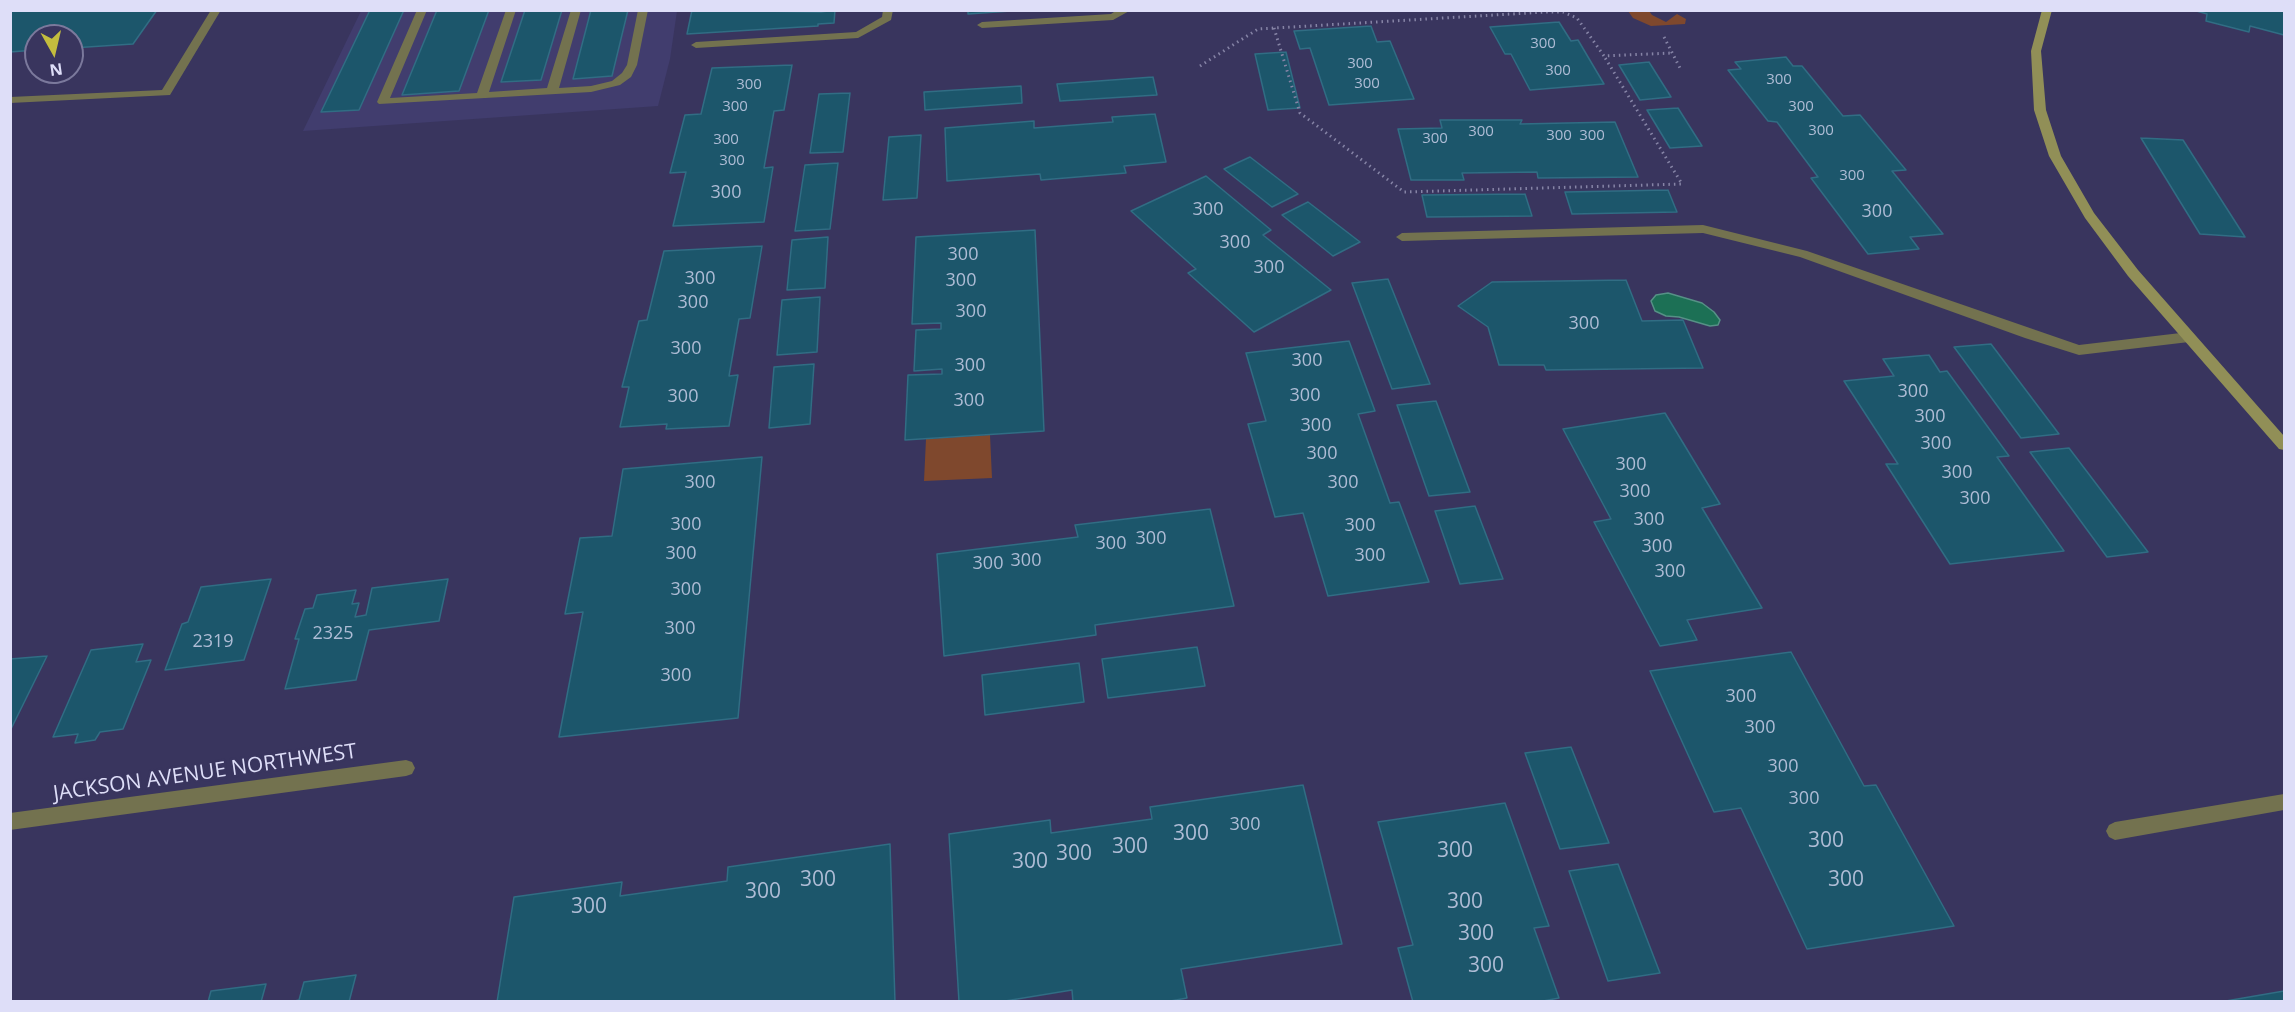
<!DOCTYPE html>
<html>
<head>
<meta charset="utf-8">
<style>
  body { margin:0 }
  #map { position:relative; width:2295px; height:1012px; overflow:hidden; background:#39355e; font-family:"Open Sans",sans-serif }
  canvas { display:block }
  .frame { position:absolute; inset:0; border:12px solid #dedef8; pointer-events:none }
  .north { position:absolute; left:24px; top:24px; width:60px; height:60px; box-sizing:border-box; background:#39355e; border:2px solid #7b799c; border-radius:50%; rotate:172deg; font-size:16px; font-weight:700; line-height:24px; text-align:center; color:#dedef8 }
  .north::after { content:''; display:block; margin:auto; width:21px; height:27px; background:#c3bd3e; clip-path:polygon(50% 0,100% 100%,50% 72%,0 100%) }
</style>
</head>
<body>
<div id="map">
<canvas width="2295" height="1012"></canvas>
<div class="frame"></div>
<div class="north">N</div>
</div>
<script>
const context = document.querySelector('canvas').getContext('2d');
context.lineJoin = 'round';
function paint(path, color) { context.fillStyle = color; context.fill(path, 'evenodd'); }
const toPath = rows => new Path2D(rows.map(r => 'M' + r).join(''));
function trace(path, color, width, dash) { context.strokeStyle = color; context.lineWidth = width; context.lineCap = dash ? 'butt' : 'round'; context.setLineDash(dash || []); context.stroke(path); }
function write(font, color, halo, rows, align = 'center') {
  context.font = font + ' "Open Sans",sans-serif'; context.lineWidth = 5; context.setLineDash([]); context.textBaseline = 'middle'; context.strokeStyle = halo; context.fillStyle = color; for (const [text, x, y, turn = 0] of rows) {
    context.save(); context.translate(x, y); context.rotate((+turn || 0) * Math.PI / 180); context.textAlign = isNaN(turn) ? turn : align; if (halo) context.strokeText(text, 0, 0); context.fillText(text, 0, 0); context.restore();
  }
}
const built = toPath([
  [361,11,677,11,670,59,658,106,303,131]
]);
const green = toPath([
  [1628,11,1649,11,1652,15,1666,22,1677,14,1686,19,1685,24,1651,26,1633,18],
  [990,435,992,478,924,481,926,439]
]);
const water = toPath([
  [1668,293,1702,303,1714,312,1720,320,1718,325,1710,326,1679,317,1666,316,1655,311,1651,301,1656,295,1668,293]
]);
const building = toPath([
  [10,10,157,10,133,44,72,48,72,36,36,36,36,50,10,52,10,10],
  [370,10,404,10,359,110,321,112,370,10],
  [437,10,489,10,459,91,402,95,437,10],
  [525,10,562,10,541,80,501,82,525,10],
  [591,10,628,10,612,76,573,79,591,10],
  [692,10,821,12,835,10,834,23,818,24,818,26,687,34,692,10],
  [968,10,1025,10,968,14,968,10],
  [2193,10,2284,10,2284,35,2250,26,2249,32,2206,21,2207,14,2193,10],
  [1559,22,1571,41,1578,40,1604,84,1530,90,1511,54,1505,54,1490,27,1559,22],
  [1371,26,1377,42,1390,41,1414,99,1329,105,1310,48,1300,49,1294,31,1371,26],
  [1286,52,1300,108,1268,110,1255,54,1286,52],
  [1786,57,1793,66,1802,66,1843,116,1860,115,1906,170,1892,171,1943,234,1910,237,1919,249,1868,254,1811,178,1818,177,1777,122,1768,121,1728,70,1741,69,1735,62,1786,57],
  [1649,62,1671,97,1640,100,1619,65,1649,62],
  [792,65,784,110,774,111,764,168,773,167,764,222,673,226,686,172,670,173,685,115,701,114,712,68,792,65],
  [1153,77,1157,95,1060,101,1057,84,1153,77],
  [1021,86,1022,103,925,110,924,92,1021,86],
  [850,93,843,152,810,153,819,94,850,93],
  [1678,108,1702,146,1670,148,1647,110,1678,108],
  [1155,114,1166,162,1124,166,1126,173,1041,180,1040,174,947,181,945,128,1034,121,1034,128,1113,122,1112,117,1155,114],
  [1440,120,1522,120,1520,124,1615,122,1638,177,1538,178,1537,172,1462,173,1464,180,1411,180,1398,129,1442,128,1440,120],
  [921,135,917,198,883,200,889,137,921,135],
  [2141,138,2183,140,2245,237,2200,234,2141,138],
  [1250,157,1298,194,1272,207,1224,169,1250,157],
  [838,163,830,229,795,231,805,165,838,163],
  [1206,176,1271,230,1263,235,1331,290,1254,332,1188,273,1196,269,1131,211,1206,176],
  [1668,190,1677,212,1572,214,1565,192,1668,190],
  [1525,194,1532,216,1427,217,1422,195,1525,194],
  [1308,202,1360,242,1333,256,1282,215,1308,202],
  [1035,230,1044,431,905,440,908,375,942,374,942,369,914,371,916,330,941,329,941,323,912,324,916,237,1035,230],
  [828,237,825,288,787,290,792,240,828,237],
  [762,246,750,318,739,319,729,376,738,375,729,426,666,429,667,424,620,427,629,387,622,387,639,321,647,320,664,251,762,246],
  [1388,279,1430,384,1392,389,1352,283,1388,279],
  [1626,280,1642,321,1683,320,1703,368,1546,370,1544,365,1499,365,1488,327,1458,306,1492,282,1626,280],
  [820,297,817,352,777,355,782,300,820,297],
  [1349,341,1375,411,1358,414,1390,503,1399,502,1429,582,1328,596,1303,513,1275,517,1248,424,1266,421,1246,353,1349,341],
  [1991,344,2059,434,2021,438,1954,347,1991,344],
  [1929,355,1940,372,1947,371,2009,456,1997,457,2064,551,1950,564,1886,464,1898,464,1844,381,1894,376,1883,359,1929,355],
  [814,364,810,424,769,428,774,367,814,364],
  [1436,401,1470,492,1429,496,1397,405,1436,401],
  [1665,413,1720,504,1702,508,1762,608,1687,620,1697,640,1660,646,1594,522,1611,519,1563,429,1665,413],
  [2069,448,2148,552,2107,557,2030,452,2069,448],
  [762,457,738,718,559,737,583,612,565,614,580,538,612,536,623,469,762,457],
  [1475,506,1503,579,1460,584,1435,511,1475,506],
  [1210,509,1234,606,1095,625,1096,635,944,656,937,554,1078,537,1075,525,1210,509],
  [271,579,244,660,165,670,182,624,188,622,201,587,271,579],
  [448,579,439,621,369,630,356,680,285,689,299,639,295,639,305,609,313,608,317,595,356,590,352,604,359,603,355,617,366,615,372,588,448,579],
  [143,644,136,662,151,660,123,729,100,732,95,740,75,743,78,734,53,737,91,650,143,644],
  [1197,647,1205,686,1108,698,1102,659,1197,647],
  [1791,652,1864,786,1876,785,1954,926,1807,949,1741,808,1714,812,1650,671,1791,652],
  [47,656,10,731,10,659,47,656],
  [1079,663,1084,702,985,715,982,675,1079,663],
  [1571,747,1609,843,1560,849,1525,753,1571,747],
  [1303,785,1342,944,1181,969,1187,998,1165,1002,1073,1002,1072,990,999,1002,959,1002,949,834,1050,820,1051,833,1152,819,1150,807,1303,785],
  [1505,803,1549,926,1534,928,1559,998,1538,1002,1413,1002,1398,948,1413,945,1378,822,1505,803],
  [890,844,895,1002,497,1002,514,897,622,882,620,896,727,881,728,867,890,844],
  [1618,864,1660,973,1608,981,1569,871,1618,864],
  [356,975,349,1002,290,1002,299,1000,304,982,356,975],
  [266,984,261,1002,208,1002,211,991,266,984],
  [2284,991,2284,1002,2220,1002,2284,991]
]);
const path = toPath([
  [1274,28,1300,113,1404,192,1682,184,1604,56],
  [1664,37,1680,68],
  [1200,66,1258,29,1545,12,1563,12,1577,18,1604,56,1672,53]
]);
const lane = toPath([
  [211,10,221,10,170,95,10,103,10,97,162,90,211,10],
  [417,10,427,10,390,98,477,93,506,10,516,10,489,92,547,88,571,10,581,10,559,88,591,86,612,81,622,73,627,65,638,10,648,10,637,65,631,77,620,85,591,92,379,104,377,102,417,10],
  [883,10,893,10,891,20,858,38,696,48,691,45,696,42,856,32,882,17,883,10],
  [1117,10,1131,10,1113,20,982,28,977,25,982,22,1111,14,1117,10],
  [1703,225,1807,251,2079,345,2189,332,2196,337,2189,342,2079,355,2025,338,1800,257,1703,233,1402,241,1396,237,1402,233,1703,225],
  [2284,794,2284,810,2115,840,2109,837,2106,831,2109,825,2115,822,2284,794]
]);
const street = toPath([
  [406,760,412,762,415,768,412,774,406,776,10,830,10,813,406,760]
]);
const secondary = toPath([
  [2042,10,2052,10,2041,51,2046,110,2061,156,2094,213,2138,270,2284,436,2284,450,2279,449,2128,276,2085,218,2049,156,2034,110,2031,51,2042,10]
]);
const farNumbernames = [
  ["300",1543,44],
  ["300",1360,64],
  ["300",1558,71],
  ["300",1779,80],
  ["300",1367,84],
  ["300",749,85],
  ["300",735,107],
  ["300",1801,107],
  ["300",1821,131],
  ["300",1481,132],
  ["300",1559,136],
  ["300",1592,136],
  ["300",1435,139],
  ["300",726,140],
  ["300",732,161],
  ["300",1852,176]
];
const numberNames = [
  ["300",726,193],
  ["300",1208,210],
  ["300",1877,212],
  ["300",1235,243],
  ["300",963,255],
  ["300",1269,268],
  ["300",700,279],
  ["300",961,281],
  ["300",693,303],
  ["300",971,312],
  ["300",1584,324],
  ["300",686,349],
  ["300",1307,361],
  ["300",970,366],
  ["300",1913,392],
  ["300",1305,396],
  ["300",683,397],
  ["300",969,401],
  ["300",1930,417],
  ["300",1316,426],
  ["300",1936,444],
  ["300",1322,454],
  ["300",1631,465],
  ["300",1957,473],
  ["300",700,483],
  ["300",1343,483],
  ["300",1635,492],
  ["300",1975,499],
  ["300",1649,520],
  ["300",686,525],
  ["300",1360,526],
  ["300",1151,539],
  ["300",1111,544],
  ["300",1657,547],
  ["300",681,554],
  ["300",1370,556],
  ["300",1026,561],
  ["300",988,564],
  ["300",1670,572],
  ["300",686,590],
  ["300",680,629],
  ["2325",333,634],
  ["2319",213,642],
  ["300",676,676],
  ["300",1741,697],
  ["300",1760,728],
  ["300",1783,767],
  ["300",1804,799],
  ["300",1245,825]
];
const streetNames = [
  ["JACKSON AVENUE NORTHWEST",205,773,-8]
];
const nearNumbernames = [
  ["300",1191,834],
  ["300",1826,841],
  ["300",1130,847],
  ["300",1455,851],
  ["300",1074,854],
  ["300",1030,862],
  ["300",818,880],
  ["300",1846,880],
  ["300",763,892],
  ["300",1465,902],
  ["300",589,907],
  ["300",1476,934],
  ["300",1486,966]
];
paint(built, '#413d6e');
paint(green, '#7f482d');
paint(water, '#1c7055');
trace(water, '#569186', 1.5);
paint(building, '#1c566b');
trace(building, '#316d84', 1.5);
trace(path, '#8684a6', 3, [1.5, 4]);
paint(lane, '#73724f');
paint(street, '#73724f');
paint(secondary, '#918f57');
write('15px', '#aebcd5', null, farNumbernames);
write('18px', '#aebcd5', null, numberNames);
write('21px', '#dedef8', '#39355e', streetNames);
write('21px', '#aebcd5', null, nearNumbernames);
</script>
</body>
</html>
